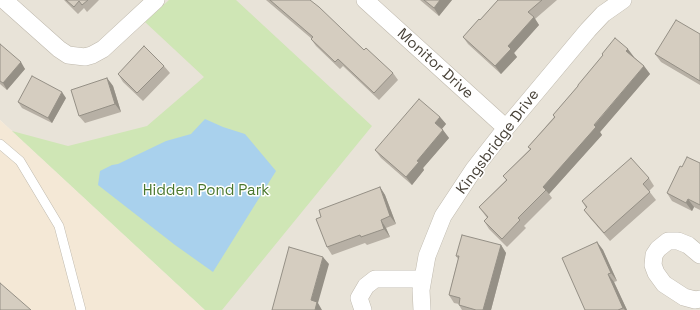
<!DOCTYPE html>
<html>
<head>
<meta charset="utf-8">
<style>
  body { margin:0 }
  canvas { display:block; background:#f4f1ea }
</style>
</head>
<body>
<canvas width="700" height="310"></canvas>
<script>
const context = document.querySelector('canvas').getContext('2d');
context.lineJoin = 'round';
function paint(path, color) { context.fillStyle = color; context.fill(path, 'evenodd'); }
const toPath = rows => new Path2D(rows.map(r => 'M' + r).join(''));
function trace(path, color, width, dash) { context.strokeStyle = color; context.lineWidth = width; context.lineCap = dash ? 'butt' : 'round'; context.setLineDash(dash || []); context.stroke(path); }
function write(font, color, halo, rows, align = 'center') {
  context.font = font + ' "Space Grotesk",sans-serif'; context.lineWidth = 3; context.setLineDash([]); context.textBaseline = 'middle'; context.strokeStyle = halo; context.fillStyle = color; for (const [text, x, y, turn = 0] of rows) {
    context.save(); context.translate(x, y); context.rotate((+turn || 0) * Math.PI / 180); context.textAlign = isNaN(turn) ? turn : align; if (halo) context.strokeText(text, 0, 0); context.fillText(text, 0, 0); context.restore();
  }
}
const residential = toPath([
  [0,0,700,0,700,310,205,310,0,120]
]);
const commercial = toPath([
  [0,120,12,131,205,310,0,310]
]);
const green = toPath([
  [169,0,236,0,372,126,222,310,205,310,12,131,68,146,147,126,204,77,145,22]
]);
const water = toPath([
  [205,119,223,127,245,134,276,171,213,272,175,245,98,185,100,171,112,165,118,164,166,141,191,134]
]);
const lane = toPath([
  [0,144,20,161,59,226,81,310]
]);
const street = toPath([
  [4,0,59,49,68,55,85,57,92,55,103,49,156,0],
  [365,0,506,128],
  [700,255,688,245,678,241,668,241,658,249,654,255,653,265,656,273,664,284,684,297,695,300,700,299],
  [363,310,359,298,366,286,375,279,423,279],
  [422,310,421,290,427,256,443,216,474,169,506,128,588,30,603,14,623,0]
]);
const wall = toPath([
  [64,0,99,0,87,12,84,8,78,14],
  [266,0,310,0,364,50,393,73,398,80,379,100,343,66,340,69,316,46,311,39,312,39],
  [420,0,452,0,439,16],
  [498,0,557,0,535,19,539,25,514,53,517,57,501,74,468,44,463,37,480,20],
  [700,34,700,85,661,62,655,54],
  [0,44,25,69,7,90,0,84],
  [602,54,634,57,644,66,650,74,600,132,602,135,549,194,552,198,524,226,526,228,507,247,489,229,484,221,487,218,479,207,506,180,503,176,530,149,528,147,554,117,553,115,578,86,603,55],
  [164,66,170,73,143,101,123,82,118,74],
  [107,78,113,86,121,112,85,123,79,116],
  [66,98,52,123,22,108,18,102],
  [440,117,446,124,442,129,449,138,423,168,424,170,412,185,381,158,375,150],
  [700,163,700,210,694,207,692,211,672,201,667,193,682,167],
  [649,178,654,186,649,191,656,200,610,241,590,218,584,210,586,208,582,201],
  [380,187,385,195,396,224,386,228,390,237,367,245,365,243,332,255,327,247,321,217],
  [597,242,603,250,617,281,614,282,627,310,585,310],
  [501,245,506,253,491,310,462,310,459,305,459,304,454,303,449,295,458,259,456,256]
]);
const shadedWall = toPath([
  [440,0,452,0,439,16,434,8],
  [534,17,539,25,514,53,517,57,501,74,495,66,508,46],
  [628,49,634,57,632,59,626,51],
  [21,62,25,69,7,90,3,83],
  [644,66,650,74,600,132,602,135,549,194,543,187],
  [107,78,113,86,121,112,115,104],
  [62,92,66,98,52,123,48,118],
  [440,117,446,124,440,131,435,123],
  [443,130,449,138,423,168,424,170,412,185,406,177,417,161],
  [380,187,385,195,396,224,390,216],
  [688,199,694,207,692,211,686,203],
  [381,220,386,228,390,237,384,229],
  [597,242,603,250,617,281,611,273],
  [501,245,506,253,491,310,483,310],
  [323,257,329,264,318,303,322,310,315,310,311,300],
  [608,274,614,282,627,310,625,310,623,308]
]);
const building = toPath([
  [66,0,88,0,82,5,79,1,74,7,66,0],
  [270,0,310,0,319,7,364,50,366,48,393,73,374,93,338,59,335,62,311,39,313,37,270,0],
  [424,0,440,0,434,8,424,0],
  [498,0,542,0,528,12,534,17,508,46,511,49,495,66,463,37,479,19,480,20,498,0],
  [676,20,700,34,700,81,655,54,676,20],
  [615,38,628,49,626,51,644,66,594,125,596,127,543,187,546,190,518,218,520,220,502,239,484,221,488,217,479,207,507,180,503,176,531,149,528,147,555,117,553,115,578,86,578,85,603,55,602,54,615,38],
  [0,44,21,62,3,83,0,81,0,44],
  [144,46,164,66,137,93,118,74,144,46],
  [32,76,62,92,48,118,18,102,32,76],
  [107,78,115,104,79,116,71,90,107,78],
  [419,99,440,117,435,123,443,130,417,161,419,162,406,177,375,150,419,99],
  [687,157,700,163,700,205,688,199,686,203,667,193,680,166,682,167,687,157],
  [631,158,649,178,643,184,650,192,604,233,584,210,587,207,582,201,631,158],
  [380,187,390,216,381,220,384,229,361,237,360,235,327,247,316,219,321,217,319,210,380,187],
  [462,235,501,245,483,310,476,310,459,305,460,298,449,295,459,256,456,256,462,235],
  [597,242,611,273,608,274,623,308,618,310,585,310,562,258,597,242],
  [289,247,323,257,311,300,317,302,315,310,272,310,289,247],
  [0,283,31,310,0,310,0,283]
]);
const streetNames = [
  ["Monitor Drive",435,64,42],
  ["Kingsbridge Drive",498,142,-53]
];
const parkNames = [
  ["Hidden Pond Park",206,191]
];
paint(residential, '#e8e3d8');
paint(commercial, '#f4e8d6');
paint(green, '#cfe6b5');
paint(water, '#a9d1ed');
trace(lane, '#bfb9ad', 10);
trace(street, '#bfb9ad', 18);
trace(lane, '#fff', 9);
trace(street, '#fff', 17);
paint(wall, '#b7b0a5');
paint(shadedWall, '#959086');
paint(building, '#d5cdc0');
trace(building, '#959086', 1);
write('15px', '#484238', '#fff', streetNames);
write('15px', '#49772d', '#fff', parkNames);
</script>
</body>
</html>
